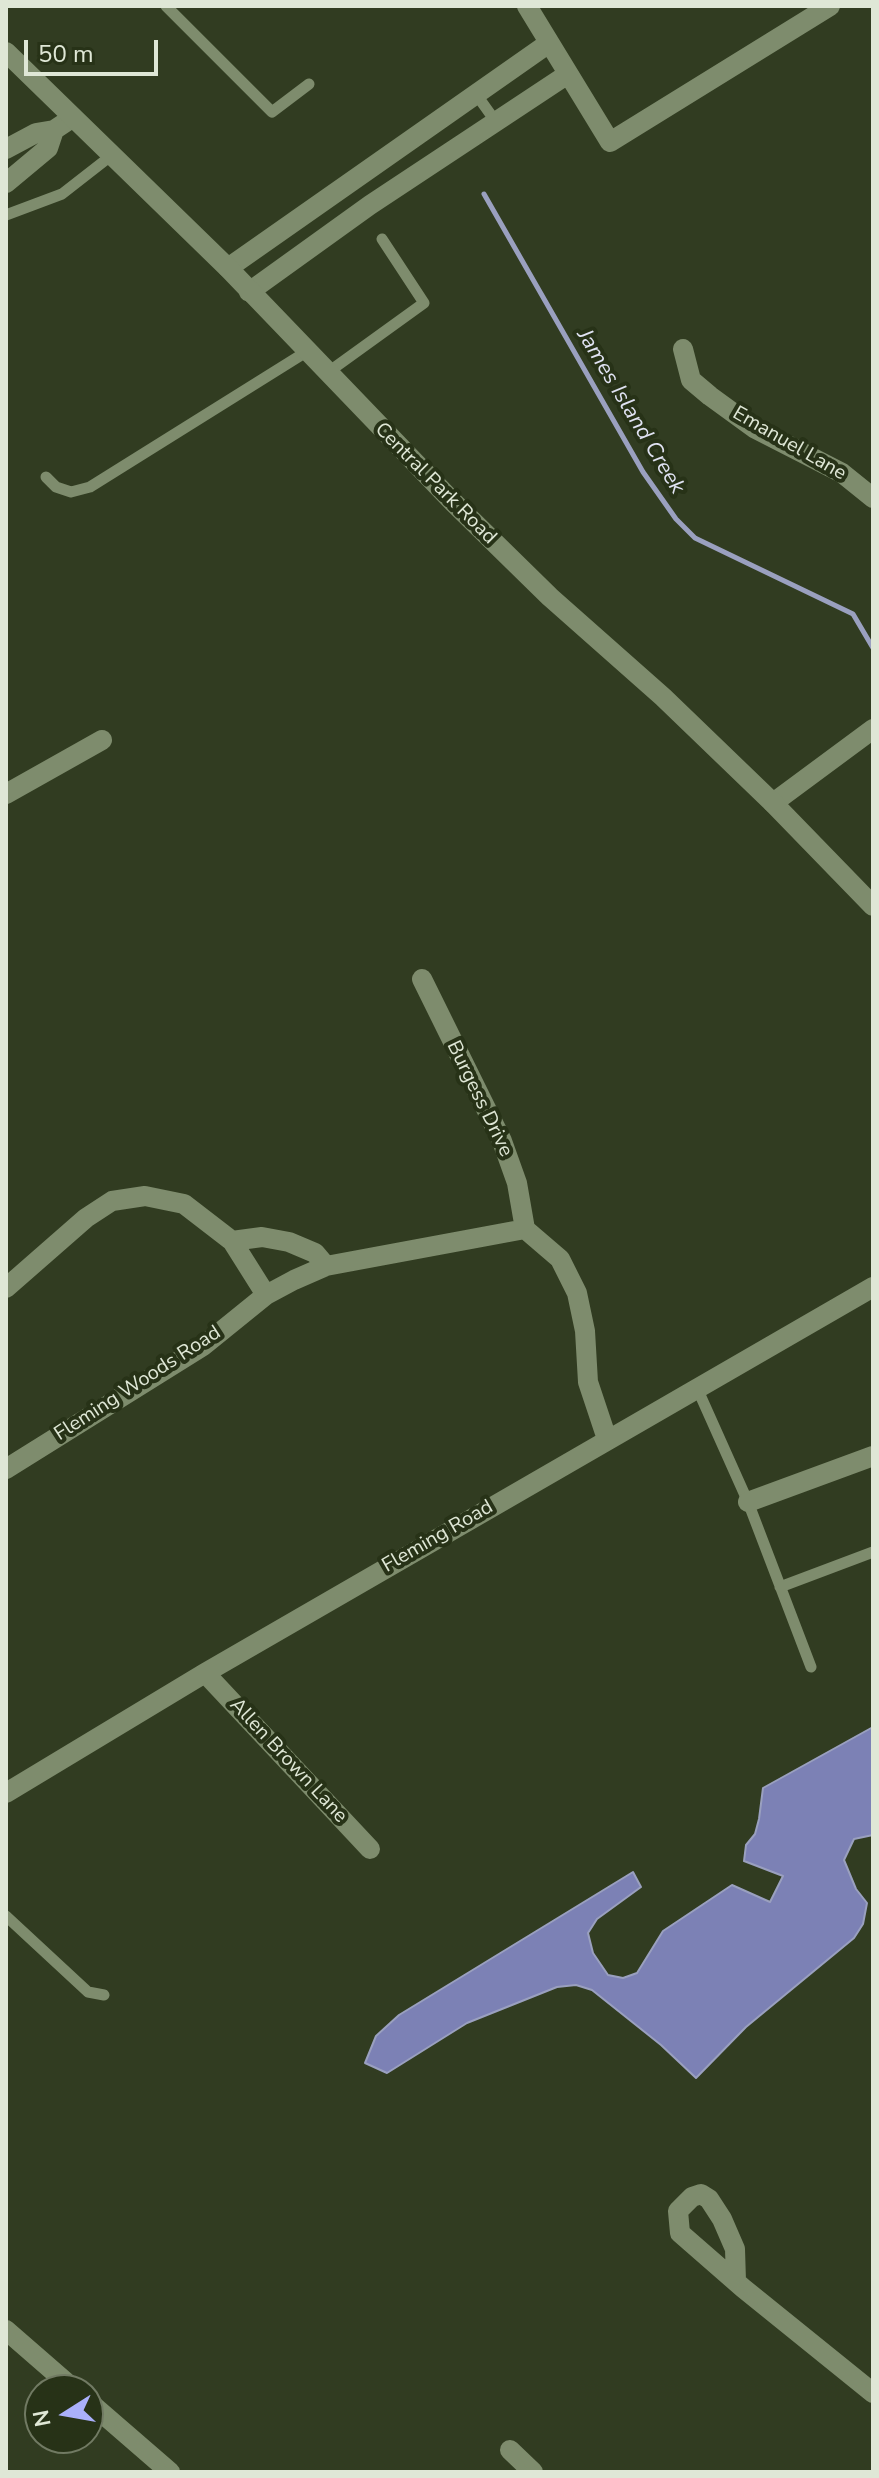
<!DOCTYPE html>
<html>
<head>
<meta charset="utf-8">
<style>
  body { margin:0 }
  #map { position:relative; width:879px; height:2478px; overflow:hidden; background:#313c21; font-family:"Nunito Sans",sans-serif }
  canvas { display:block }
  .frame { position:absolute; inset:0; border:8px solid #dfe7d6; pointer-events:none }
  .north { position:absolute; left:24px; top:2374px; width:80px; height:80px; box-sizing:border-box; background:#273217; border:2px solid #717a63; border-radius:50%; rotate:259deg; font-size:22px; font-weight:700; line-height:32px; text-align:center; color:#dfe7d6 }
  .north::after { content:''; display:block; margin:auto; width:28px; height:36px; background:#aab0fb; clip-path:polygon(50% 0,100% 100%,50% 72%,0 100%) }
  .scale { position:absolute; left:24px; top:40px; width:134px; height:36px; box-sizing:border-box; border:4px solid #dfe7d6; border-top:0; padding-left:10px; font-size:24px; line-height:28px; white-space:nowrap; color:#dfe7d6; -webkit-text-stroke:6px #273217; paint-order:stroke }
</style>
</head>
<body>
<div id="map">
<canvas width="879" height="2478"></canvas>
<div class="frame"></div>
<div class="north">N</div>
<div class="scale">50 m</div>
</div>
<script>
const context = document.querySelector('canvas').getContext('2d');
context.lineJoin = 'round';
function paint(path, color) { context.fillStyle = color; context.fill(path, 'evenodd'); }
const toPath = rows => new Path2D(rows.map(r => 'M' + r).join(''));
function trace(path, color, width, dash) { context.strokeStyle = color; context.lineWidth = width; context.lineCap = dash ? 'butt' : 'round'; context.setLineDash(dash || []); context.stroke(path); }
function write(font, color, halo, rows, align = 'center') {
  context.font = font + ' "Nunito Sans",sans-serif'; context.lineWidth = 8; context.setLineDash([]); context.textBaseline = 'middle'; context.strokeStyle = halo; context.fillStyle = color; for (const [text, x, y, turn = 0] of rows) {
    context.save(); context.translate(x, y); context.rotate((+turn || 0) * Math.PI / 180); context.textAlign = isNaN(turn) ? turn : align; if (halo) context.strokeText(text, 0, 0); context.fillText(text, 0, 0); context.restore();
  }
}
const water = toPath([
  [873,1727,873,1835,854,1839,844,1860,856,1889,867,1903,863,1924,854,1938,746,2027,696,2078,661,2045,592,1990,576,1985,557,1987,467,2023,387,2073,365,2063,376,2036,399,2015,633,1872,641,1887,597,1919,588,1933,593,1953,608,1975,623,1978,637,1973,663,1931,732,1885,770,1902,783,1876,744,1861,746,1845,755,1834,759,1819,763,1788,873,1727]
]);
const stream = toPath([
  [484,194,643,472,676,519,695,538,853,614,873,648]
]);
const service = toPath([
  [166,6,272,112,309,84],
  [476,94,496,122],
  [6,215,62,194,112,155],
  [327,373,424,303,382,239],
  [46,477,56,487,71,492,90,487,306,352],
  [697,1388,748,1502,811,1667],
  [780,1587,873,1552],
  [6,1916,88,1992,104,1995]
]);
const minor = toPath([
  [527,6,610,142,830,6],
  [6,149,36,133,54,130,72,118],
  [6,183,48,148,54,130],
  [228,268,549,43],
  [249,292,370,205,568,74],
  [683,349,691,380,710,396,754,428,842,473,873,498],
  [6,794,102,740],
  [773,803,873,729],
  [422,979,502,1141,517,1183,525,1229,560,1259,577,1293,585,1331,588,1382,607,1439],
  [232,1241,262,1237,289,1242,315,1253,326,1266],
  [6,1288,86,1218,112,1201,145,1196,184,1204,232,1241,266,1295],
  [6,1469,203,1346,266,1295,294,1280,326,1266,525,1229],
  [748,1502,873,1456],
  [205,1673,370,1849],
  [6,1793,205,1673,873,1287],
  [736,2281,735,2249,722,2219,709,2199,701,2194,692,2197,678,2211,680,2233,743,2288,873,2393],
  [6,2330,75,2390],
  [88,2401,170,2472],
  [510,2450,533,2472]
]);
const tertiary = toPath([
  [6,52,228,268,452,501,550,597,663,697,773,803,873,906]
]);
const streetNames = [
  ["Emanuel Lane",789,444,30],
  ["Central Park Road",435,484,45],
  ["Burgess Drive",479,1099,64],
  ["Fleming Woods Road",138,1384,-33],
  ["Fleming Road",438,1537,-30],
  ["Allen Brown Lane",288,1761,47]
];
const waterNames = [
  ["James Island Creek",630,412,59]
];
paint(water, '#7c81b5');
trace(water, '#9aa0bf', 2);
trace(stream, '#9aa0bf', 5);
trace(service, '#7e8c6d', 11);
trace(minor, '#7e8c6d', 20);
trace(tertiary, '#7e8c6d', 20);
write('20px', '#dfe7d6', '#273217', streetNames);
write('italic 22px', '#e1e3f3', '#273217', waterNames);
</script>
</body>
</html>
